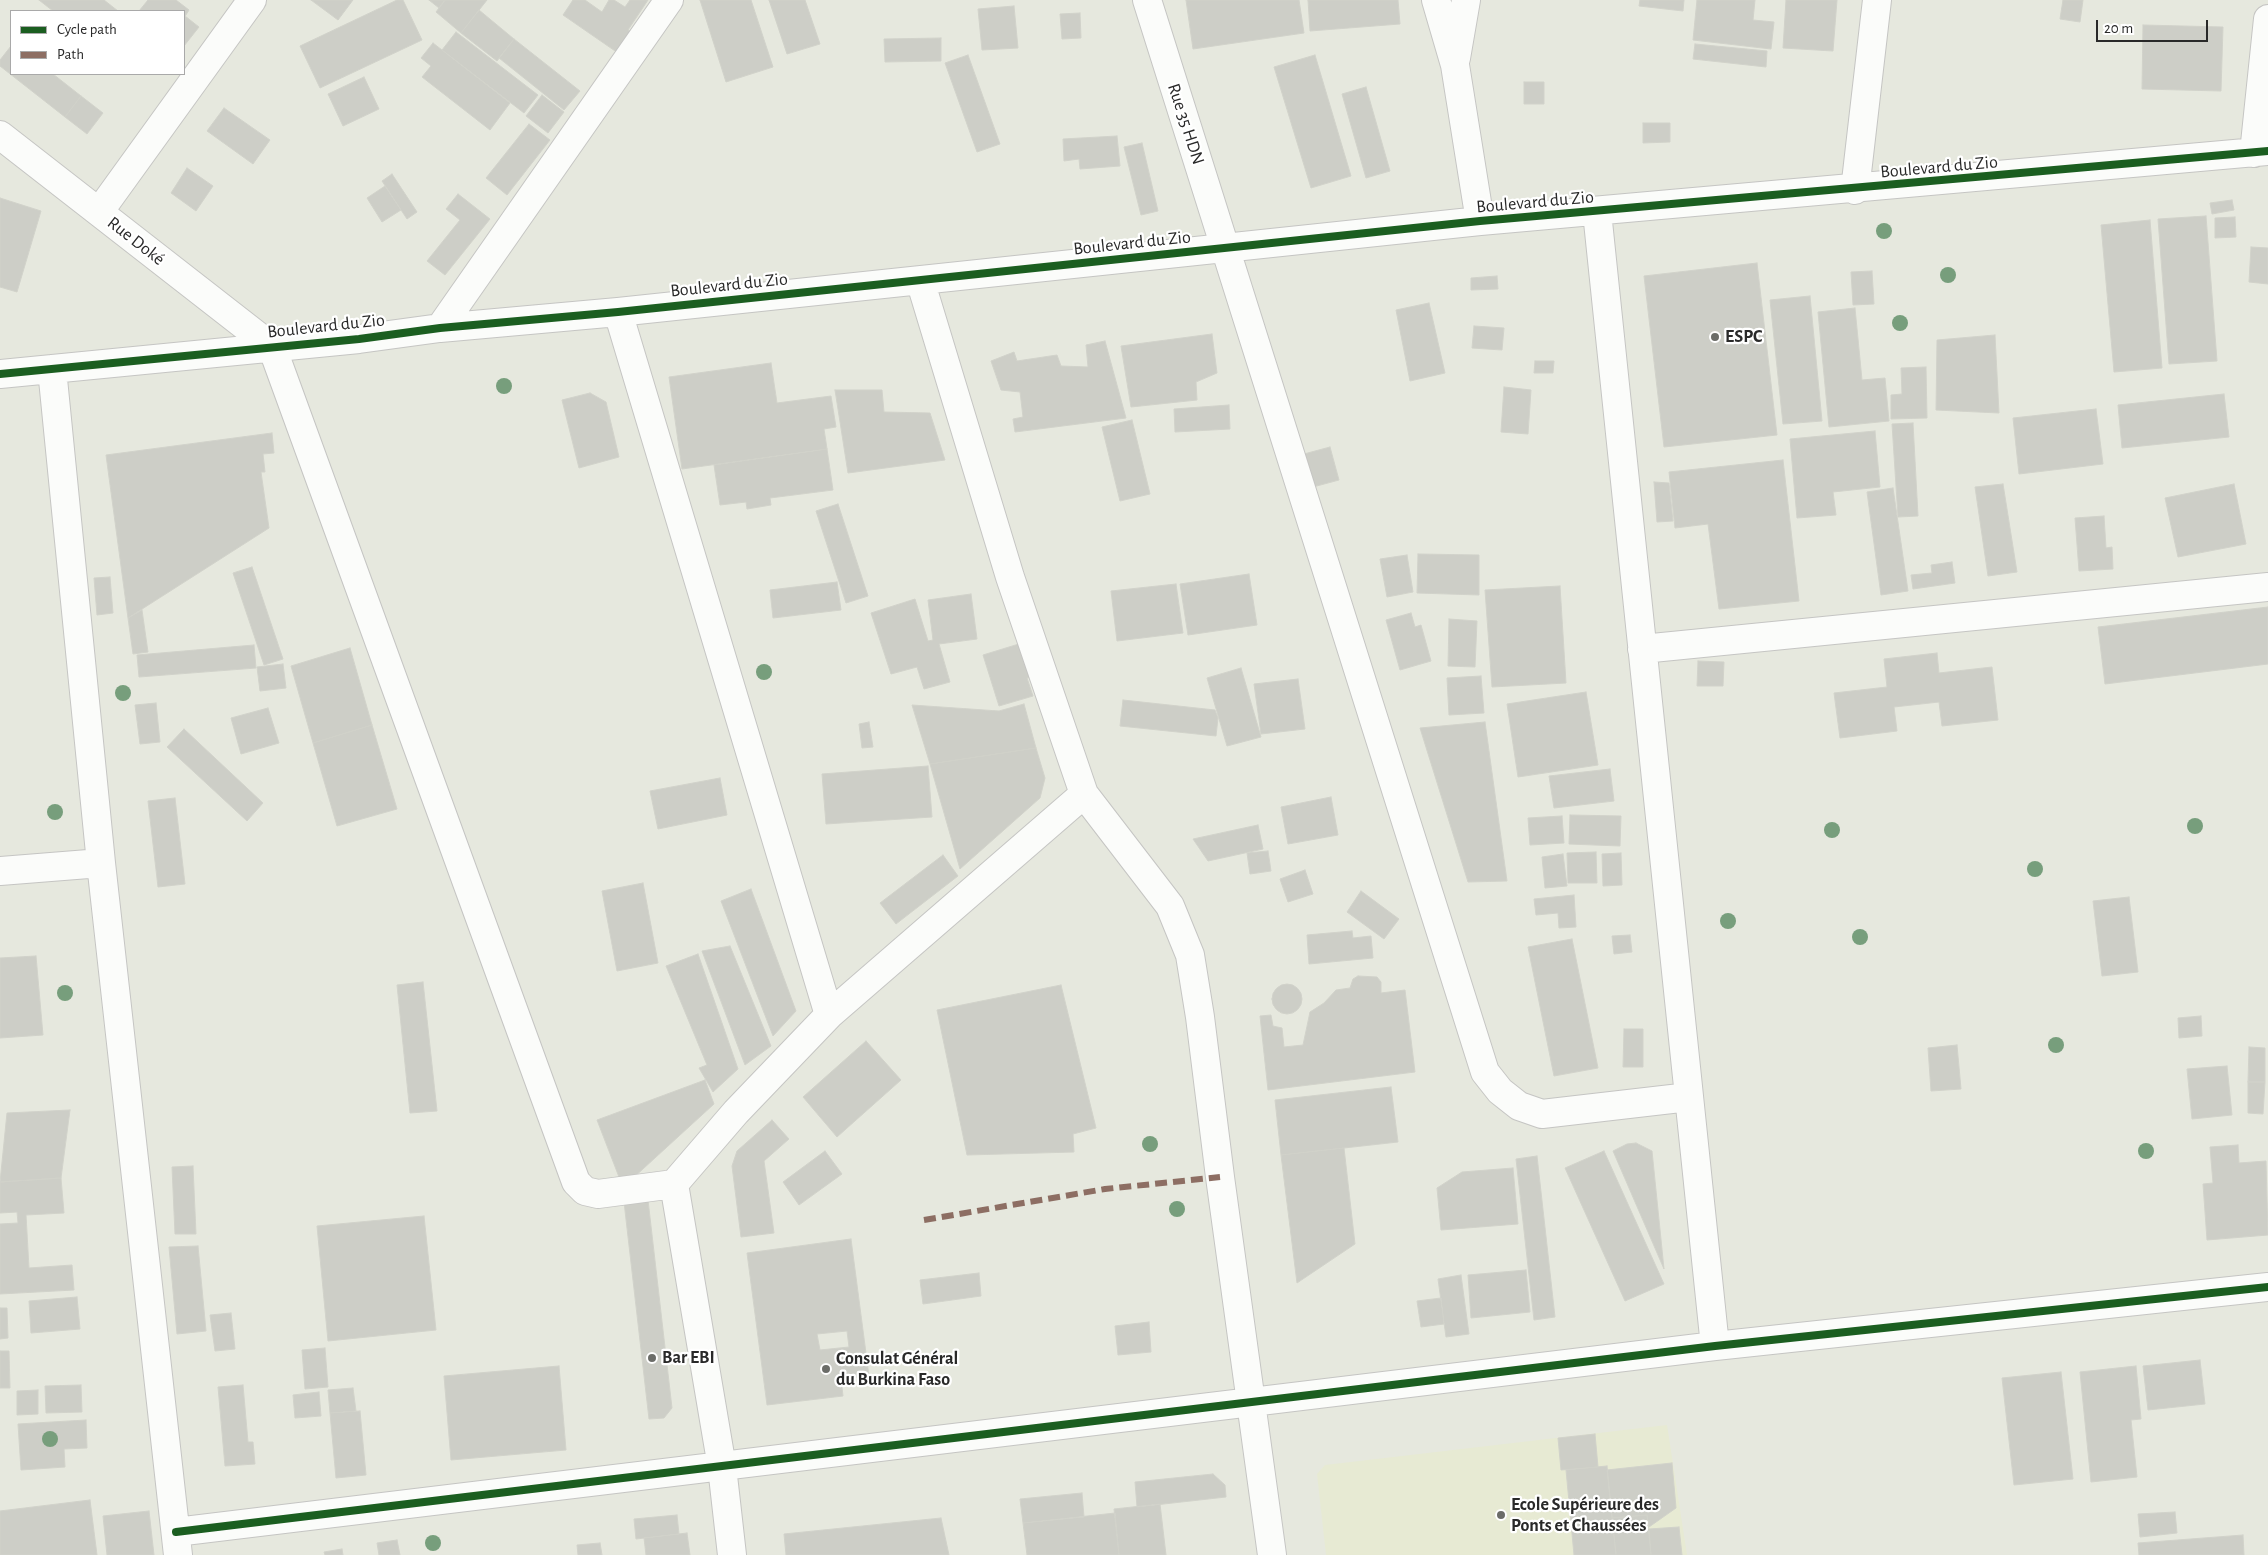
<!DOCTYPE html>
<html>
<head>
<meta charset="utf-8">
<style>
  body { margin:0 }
  #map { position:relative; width:2268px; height:1555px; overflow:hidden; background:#e6e8de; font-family:"Alegreya Sans",sans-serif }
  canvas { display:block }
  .legend { position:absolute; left:10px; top:10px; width:175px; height:65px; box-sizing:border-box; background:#fff; border:1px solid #a9a9a9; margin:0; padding:6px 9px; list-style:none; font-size:15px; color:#292929 }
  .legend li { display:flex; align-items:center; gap:10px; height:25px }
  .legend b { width:25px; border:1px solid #a9a9a9 }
  .scale { position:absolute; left:2096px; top:20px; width:112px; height:22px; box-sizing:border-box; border:2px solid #292929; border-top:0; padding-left:6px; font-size:15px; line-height:18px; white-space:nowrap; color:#292929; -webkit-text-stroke:4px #fff; paint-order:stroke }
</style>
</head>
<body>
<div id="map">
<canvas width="2268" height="1555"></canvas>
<ul class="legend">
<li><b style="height:6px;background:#1b5e20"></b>Cycle path</li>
<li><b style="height:6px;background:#8d6e63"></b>Path</li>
</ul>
<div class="scale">20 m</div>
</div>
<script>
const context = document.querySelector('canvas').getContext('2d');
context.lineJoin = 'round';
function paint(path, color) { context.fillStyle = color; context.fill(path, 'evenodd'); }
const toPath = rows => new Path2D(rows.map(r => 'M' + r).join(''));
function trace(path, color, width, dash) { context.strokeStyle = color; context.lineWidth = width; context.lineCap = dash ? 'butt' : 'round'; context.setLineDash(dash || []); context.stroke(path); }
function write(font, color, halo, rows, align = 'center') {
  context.font = font + ' "Alegreya Sans",sans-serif'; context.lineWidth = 4.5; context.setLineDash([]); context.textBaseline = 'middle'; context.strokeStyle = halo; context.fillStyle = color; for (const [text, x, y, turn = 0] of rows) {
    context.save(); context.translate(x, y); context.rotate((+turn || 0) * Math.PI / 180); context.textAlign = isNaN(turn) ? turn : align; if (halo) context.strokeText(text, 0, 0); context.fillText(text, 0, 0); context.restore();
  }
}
const education = toPath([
  [1667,1425,1687,1555,1326,1555,1317,1474,1325,1465]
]);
const building = toPath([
  [39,0,104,0,118,11,53,11,39,0],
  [148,0,176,0,189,10,184,18,184,11,139,11,148,0],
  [311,0,353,0,338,20,311,0],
  [397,0,403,0,422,40,320,88,300,46,397,0],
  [429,0,445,0,439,8,429,0],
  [445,0,487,0,461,33,436,12,445,0],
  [573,0,585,0,602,12,609,0,614,0,625,7,630,0,648,0,628,30,632,32,618,53,563,15,573,0],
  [700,0,751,0,773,67,726,82,700,0],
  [769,0,805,0,820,44,787,54,769,0],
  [1186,0,1299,0,1304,33,1193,49,1186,0],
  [1308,0,1398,0,1400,24,1310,31,1308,0],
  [1640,0,1684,0,1683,11,1639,6,1640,0],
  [1697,0,1755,0,1753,20,1774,22,1771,49,1693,40,1697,0],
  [1786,0,1837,0,1833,51,1783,48,1786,0],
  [2063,0,2083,0,2080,22,2060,19,2063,0],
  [1014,6,1018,48,982,50,978,9,1014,6],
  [479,10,514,39,497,61,461,33,479,10],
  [1080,13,1081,38,1062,39,1060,14,1080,13],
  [185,16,199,27,184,46,184,18,185,16],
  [2143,25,2223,27,2221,91,2142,89,2143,25],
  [456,32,538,95,524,113,442,50,456,32],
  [941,38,941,61,885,62,884,39,941,38],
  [514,39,580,91,564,110,499,58,514,39],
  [433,43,510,103,490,130,422,77,431,66,421,58,433,43],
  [1695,44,1767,51,1766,67,1693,59,1695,44],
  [11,46,11,74,53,74,81,96,65,117,0,66,0,60,11,46],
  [968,55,1000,144,977,152,945,63,968,55],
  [1315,55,1351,176,1311,188,1274,67,1315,55],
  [364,77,379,109,343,126,328,94,364,77],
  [1524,82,1544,82,1544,104,1524,104,1524,82],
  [1366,87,1390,171,1366,178,1342,94,1366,87],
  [542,95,564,112,548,133,526,116,542,95],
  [81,96,103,113,87,134,65,117,81,96],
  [224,108,270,140,253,164,207,131,224,108],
  [1643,123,1670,123,1670,142,1643,143,1643,123],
  [529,124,550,140,507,195,486,178,529,124],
  [1117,136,1120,166,1080,169,1079,159,1064,161,1063,139,1117,136],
  [1142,143,1158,211,1141,215,1124,147,1142,143],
  [187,168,213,186,196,211,171,193,187,168],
  [392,174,417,212,407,219,382,181,392,174],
  [385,186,401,210,382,222,367,198,385,186],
  [458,194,490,219,445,275,427,261,460,220,446,209,458,194],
  [0,198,41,211,17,292,0,287,0,198],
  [2232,200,2234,210,2212,214,2210,203,2232,200],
  [2206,216,2217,361,2169,364,2158,219,2206,216],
  [2235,217,2236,237,2215,238,2215,218,2235,217],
  [2150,220,2162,368,2114,372,2101,225,2150,220],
  [2251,247,2268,248,2268,284,2249,282,2251,247],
  [1757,263,1777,435,1664,447,1644,276,1757,263],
  [1872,271,1874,304,1853,305,1851,272,1872,271],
  [1497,276,1498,289,1471,290,1471,278,1497,276],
  [1810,296,1822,421,1783,424,1770,300,1810,296],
  [1429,303,1445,373,1410,381,1396,310,1429,303],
  [1855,308,1862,380,1885,378,1889,421,1829,427,1818,312,1855,308],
  [1474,326,1504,328,1502,350,1472,348,1474,326],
  [1212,334,1217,373,1196,382,1197,400,1131,407,1121,346,1212,334],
  [1995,335,1999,413,1936,410,1937,340,1995,335],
  [1105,341,1126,418,1015,432,1013,419,1023,417,1020,392,1001,390,991,361,1014,352,1017,361,1057,355,1061,366,1088,367,1086,345,1105,341],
  [1535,361,1554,361,1553,373,1534,373,1535,361],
  [771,363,777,403,831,396,836,427,824,429,827,449,682,469,669,377,771,363],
  [1926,367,1927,418,1891,419,1891,395,1902,394,1901,368,1926,367],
  [1504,387,1531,390,1528,434,1501,432,1504,387],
  [835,390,882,390,884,412,930,413,945,460,848,473,835,390],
  [590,393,606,402,619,457,579,468,562,400,590,393],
  [2224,394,2229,437,2122,448,2118,405,2224,394],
  [1229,405,1230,429,1175,432,1174,409,1229,405],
  [2096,409,2103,464,2019,474,2013,418,2096,409],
  [1132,420,1150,494,1120,501,1102,427,1132,420],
  [1913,423,1918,516,1898,517,1892,424,1913,423],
  [1875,431,1880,487,1833,492,1836,515,1797,518,1790,439,1875,431],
  [272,433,274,453,263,454,265,472,261,472,269,528,128,618,106,455,272,433],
  [1330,447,1339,480,1313,487,1304,454,1330,447],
  [827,449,833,490,770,498,771,505,747,509,746,502,720,505,714,465,827,449],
  [1783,460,1799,601,1719,609,1708,524,1675,528,1669,472,1783,460],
  [1654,482,1669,483,1673,521,1657,522,1654,482],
  [2003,484,2017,572,1988,576,1975,487,2003,484],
  [2234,484,2246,544,2178,557,2165,498,2234,484],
  [1893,488,1908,591,1881,595,1867,492,1893,488],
  [838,504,868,596,846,603,816,511,838,504],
  [2104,516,2106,548,2112,547,2113,569,2079,571,2075,518,2104,516],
  [1418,554,1479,555,1479,595,1417,593,1418,554],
  [1407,555,1413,592,1387,597,1380,559,1407,555],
  [1952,562,1955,583,1913,589,1911,575,1932,573,1931,565,1952,562],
  [252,567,283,659,264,665,233,573,252,567],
  [1249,574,1257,625,1188,635,1180,584,1249,574],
  [110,577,113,613,97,615,94,578,110,577],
  [837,582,841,610,773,618,770,590,837,582],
  [1176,584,1183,633,1117,641,1111,591,1176,584],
  [1560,586,1566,683,1492,687,1485,590,1560,586],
  [971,594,977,639,939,644,950,682,924,689,917,667,891,674,871,613,915,599,928,641,933,640,928,600,971,594],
  [2268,607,2268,664,2105,684,2098,627,2268,607],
  [142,610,148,652,133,654,128,618,142,610],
  [1411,613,1415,627,1421,625,1431,661,1400,670,1386,620,1411,613],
  [1449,619,1477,621,1475,667,1448,666,1449,619],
  [1022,643,1033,677,1027,678,1033,696,999,706,983,655,1022,643],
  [254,645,256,668,139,677,137,655,254,645],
  [350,648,372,725,313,743,291,666,350,648],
  [1937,653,1939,673,1992,667,1998,720,1942,726,1939,702,1894,707,1897,731,1840,738,1834,693,1887,687,1884,659,1937,653],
  [1698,661,1724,662,1723,686,1697,686,1698,661],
  [283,664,286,688,260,691,257,667,283,664],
  [1241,668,1261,737,1227,746,1207,678,1241,668],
  [1481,676,1484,713,1449,715,1447,678,1481,676],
  [1298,679,1305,729,1261,734,1254,684,1298,679],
  [1586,692,1598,765,1518,777,1507,704,1586,692],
  [1123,700,1215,710,1218,718,1216,736,1120,726,1123,700],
  [156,703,160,742,140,744,135,705,156,703],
  [1024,704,1036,748,930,764,912,705,999,711,1024,704],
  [268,708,279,743,241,754,231,718,268,708],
  [869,722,873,747,862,748,859,724,869,722],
  [1485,722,1507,881,1468,882,1420,728,1485,722],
  [372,725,397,809,337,826,313,743,372,725],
  [184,729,263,803,247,821,167,747,184,729],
  [1036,748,1045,778,1040,798,960,869,930,764,1036,748],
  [928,766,932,817,826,824,822,774,928,766],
  [1610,769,1614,801,1554,808,1549,776,1610,769],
  [720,778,727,815,658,829,650,791,720,778],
  [1331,797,1338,835,1288,844,1281,807,1331,797],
  [175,798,185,884,158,887,148,801,175,798],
  [1570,815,1621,816,1620,846,1569,844,1570,815],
  [1562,816,1564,843,1530,845,1528,818,1562,816],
  [1258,825,1263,849,1208,861,1193,839,1258,825],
  [1268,851,1271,871,1250,874,1247,853,1268,851],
  [1596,852,1597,883,1568,883,1567,853,1596,852],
  [1621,853,1622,885,1603,886,1602,854,1621,853],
  [1563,854,1567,886,1545,888,1542,857,1563,854],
  [943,855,958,876,896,924,880,903,943,855],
  [1305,870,1313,894,1288,902,1280,879,1305,870],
  [643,883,658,963,617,971,602,891,643,883],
  [751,889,796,1011,773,1036,721,901,751,889],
  [1361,891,1399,919,1384,939,1347,912,1361,891],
  [1574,895,1576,927,1559,928,1558,913,1536,915,1534,899,1574,895],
  [2129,897,2138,972,2102,976,2093,901,2129,897],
  [1352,931,1353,938,1371,936,1373,958,1309,964,1307,935,1352,931],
  [1630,935,1632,952,1614,954,1612,936,1630,935],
  [1572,939,1598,1068,1554,1076,1528,947,1572,939],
  [730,946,771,1046,745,1065,702,951,730,946],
  [698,954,738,1069,713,1092,699,1068,707,1065,666,966,698,954],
  [36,956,43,1035,0,1038,0,958,36,956],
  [1358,976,1377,977,1381,982,1381,993,1405,990,1415,1072,1268,1090,1260,1016,1271,1015,1273,1026,1282,1028,1284,1047,1303,1045,1310,1012,1324,1003,1336,990,1350,988,1353,979,1358,976],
  [423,982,437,1111,410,1113,397,985,423,982],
  '1272 999a15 15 0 1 1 30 0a15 15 0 1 1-30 0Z',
  [1061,985,1096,1128,1073,1134,1074,1152,967,1155,937,1010,1061,985],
  [2201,1016,2202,1036,2179,1038,2178,1018,2201,1016],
  [1624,1029,1643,1029,1643,1067,1623,1067,1624,1029],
  [866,1041,901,1080,837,1137,803,1097,866,1041],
  [1957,1045,1961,1089,1931,1091,1928,1048,1957,1045],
  [2249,1047,2265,1048,2265,1082,2248,1082,2249,1047],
  [2227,1066,2232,1115,2192,1119,2187,1069,2227,1066],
  [705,1080,714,1104,632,1179,619,1177,597,1120,705,1080],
  [2248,1082,2265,1082,2263,1114,2248,1113,2248,1082],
  [1391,1087,1398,1142,1281,1155,1275,1100,1391,1087],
  [70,1110,61,1178,0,1182,7,1113,70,1110],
  [772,1120,789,1139,764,1161,774,1233,741,1237,732,1166,737,1151,772,1120],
  [1636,1143,1652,1151,1664,1269,1613,1151,1627,1144,1636,1143],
  [2238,1145,2239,1163,2266,1161,2268,1235,2207,1240,2203,1184,2213,1183,2210,1147,2238,1145],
  [1344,1148,1355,1244,1297,1283,1281,1155,1344,1148],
  [825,1151,842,1174,799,1205,783,1182,825,1151],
  [1604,1151,1664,1284,1625,1301,1565,1168,1604,1151],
  [1537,1156,1555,1317,1534,1320,1516,1159,1537,1156],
  [193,1166,196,1234,175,1234,172,1167,193,1166],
  [1513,1168,1518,1224,1441,1230,1437,1188,1462,1172,1513,1168],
  [61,1178,64,1213,26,1215,29,1268,72,1265,74,1290,0,1294,0,1224,18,1223,17,1212,0,1213,0,1182,61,1178],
  [648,1200,672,1408,664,1418,649,1419,624,1202,648,1200],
  [424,1216,436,1330,328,1341,317,1226,424,1216],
  [851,1239,869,1376,841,1379,843,1396,767,1405,747,1253,851,1239],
  [847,1331,849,1347,820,1350,817,1334,847,1331],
  [198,1246,206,1331,177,1334,169,1247,198,1246],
  [1526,1270,1530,1312,1471,1318,1468,1275,1526,1270],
  [979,1273,981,1296,923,1304,920,1280,979,1273],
  [1461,1275,1469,1334,1446,1337,1438,1279,1461,1275],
  [77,1297,80,1329,31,1333,29,1301,77,1297],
  [1441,1298,1444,1324,1421,1327,1417,1301,1441,1298],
  [0,1308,7,1308,8,1338,0,1339,0,1308],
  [231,1313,235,1349,215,1351,210,1315,231,1313],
  [1149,1322,1151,1352,1118,1355,1115,1326,1149,1322],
  [325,1348,328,1387,305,1389,302,1350,325,1348],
  [0,1351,9,1351,10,1388,0,1388,0,1351],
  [2200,1360,2205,1404,2148,1410,2143,1366,2200,1360],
  [559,1366,566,1450,451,1460,444,1376,559,1366],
  [2136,1366,2141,1419,2131,1420,2137,1477,2091,1482,2080,1372,2136,1366],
  [2061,1372,2073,1479,2014,1485,2002,1378,2061,1372],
  [81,1385,82,1412,46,1413,45,1386,81,1385],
  [243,1385,248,1442,253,1442,255,1464,225,1466,218,1387,243,1385],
  [353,1388,356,1411,330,1413,328,1390,353,1388],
  [38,1390,38,1414,17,1415,17,1391,38,1390],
  [319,1392,321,1416,295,1418,293,1395,319,1392],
  [360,1411,366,1475,336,1478,330,1413,360,1411],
  [86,1420,87,1448,64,1449,65,1467,21,1470,18,1424,86,1420],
  [1595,1434,1598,1467,1561,1470,1558,1438,1595,1434],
  [1672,1463,1676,1508,1649,1527,1647,1515,1612,1518,1607,1470,1672,1463],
  [1607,1466,1616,1555,1574,1555,1566,1470,1607,1466],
  [1213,1474,1225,1485,1226,1497,1137,1507,1135,1482,1213,1474],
  [1082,1493,1084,1517,1023,1523,1020,1499,1082,1493],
  [90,1500,97,1555,0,1555,0,1511,90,1500],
  [1160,1504,1166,1555,1119,1555,1114,1509,1160,1504],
  [149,1511,154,1555,107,1555,103,1516,149,1511],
  [2175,1512,2177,1533,2140,1537,2138,1514,2175,1512],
  [1115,1513,1119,1555,1027,1555,1023,1523,1115,1513],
  [677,1515,679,1534,636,1539,634,1519,677,1515],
  [1647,1515,1651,1555,1616,1555,1612,1518,1647,1515],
  [941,1518,949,1555,786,1555,784,1534,941,1518],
  [1679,1527,1682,1555,1651,1555,1649,1529,1679,1527],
  [687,1533,690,1555,646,1555,644,1538,687,1533],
  [2243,1535,2244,1555,2139,1555,2138,1543,2243,1535],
  [397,1540,400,1555,379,1555,377,1543,397,1540],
  [600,1543,602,1555,578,1555,577,1545,600,1543],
  [342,1549,343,1555,325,1555,324,1552,342,1549]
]);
const street = toPath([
  [1147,0,1485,1072,1500,1091,1519,1106,1542,1114,1689,1097],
  [1436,0,1455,65,1480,221],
  [1456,58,1466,0],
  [0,135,272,347,576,1182,585,1191,598,1194,674,1184],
  [2254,153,2268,19],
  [1855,190,1877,0],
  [99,212,252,0],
  [1597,212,1715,1346],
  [920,280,1010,577,1084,794,1170,906,1190,955,1200,1017,1220,1177,1272,1555],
  [618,312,829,1015],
  [440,328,669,0],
  [52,369,101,863,178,1555],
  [0,374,359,339,440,328,618,312,1480,221,2268,151],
  [1642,649,2268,587],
  [0,871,101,863],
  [176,1532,1715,1346,2268,1287],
  [732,1555,722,1467,674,1184,736,1112,829,1015,1084,794]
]);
const quiet = toPath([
  [924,1220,1105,1189,1220,1177]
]);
const cycleway = toPath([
  [0,374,359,339,440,328,618,312,1480,221,2268,151],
  [176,1532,1715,1346,2268,1287]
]);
const trees = [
  [1884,231],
  [1948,275],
  [1900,323],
  [504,386],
  [764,672],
  [123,693],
  [55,812],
  [2195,826],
  [1832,830],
  [2035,869],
  [1728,921],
  [1860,937],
  [65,993],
  [2056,1045],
  [1150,1144],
  [2146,1151],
  [1177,1209],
  [50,1439],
  [433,1543]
];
const markers = [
  [1715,337,5,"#6b6c68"],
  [652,1358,5,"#6b6c68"],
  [826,1369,5,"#6b6c68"],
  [1501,1515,5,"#6b6c68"]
];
const streetNames = [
  ["Rue 35 HDN",1186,124,72],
  ["Boulevard du Zio",1939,167,-5],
  ["Boulevard du Zio",1535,202,-5],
  ["Rue Doké",136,241,38],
  ["Boulevard du Zio",1132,243,-6],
  ["Boulevard du Zio",729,285,-6],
  ["Boulevard du Zio",326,326,-6]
];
const poiNames = [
  ["ESPC",1725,337],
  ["Bar EBI",662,1358],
  ["Consulat Général",836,1359],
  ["du Burkina Faso",836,1380],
  ["Ecole Supérieure des",1511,1505],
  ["Ponts et Chaussées",1511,1526]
];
paint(education, '#e7ead3');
paint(building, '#cdcec7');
trace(building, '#d1d2ca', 1);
trace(street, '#c5c5c3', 30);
trace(street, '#fbfcfa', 28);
trace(quiet, '#8d6e63', 6, [12, 6]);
trace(cycleway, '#1b5e20', 8);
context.fillStyle = '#779e7c';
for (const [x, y] of trees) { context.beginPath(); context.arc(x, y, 8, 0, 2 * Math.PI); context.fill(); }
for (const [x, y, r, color] of markers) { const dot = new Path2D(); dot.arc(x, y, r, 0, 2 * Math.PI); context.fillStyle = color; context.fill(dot); trace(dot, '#fff', 2); }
write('18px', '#292929', '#fff', streetNames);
write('bold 18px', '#292929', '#fff', poiNames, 'left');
</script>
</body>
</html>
